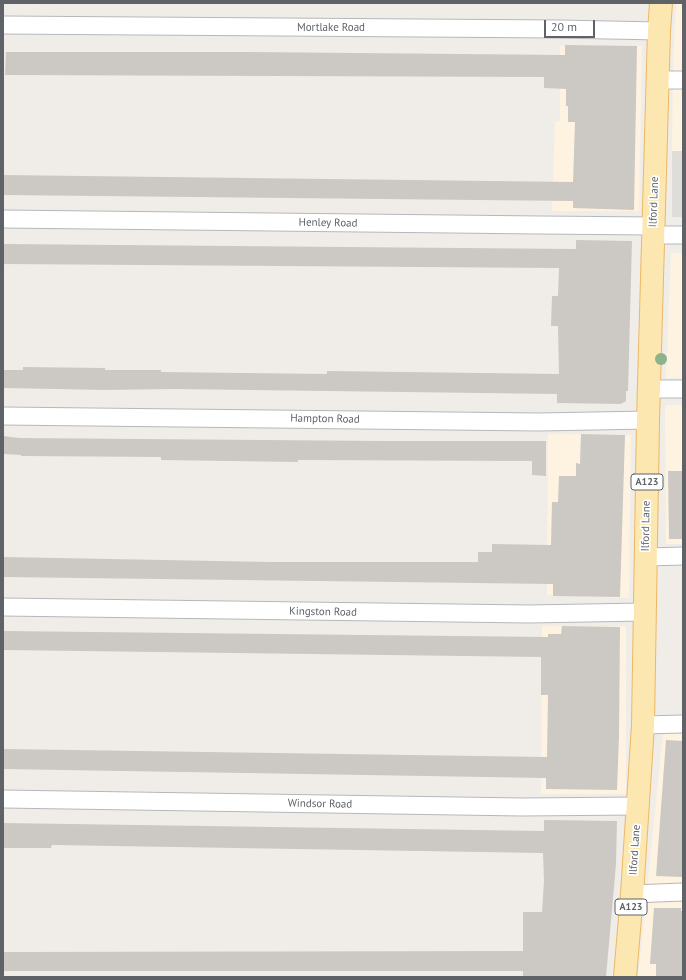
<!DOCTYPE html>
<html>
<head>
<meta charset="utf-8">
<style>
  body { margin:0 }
  #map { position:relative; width:686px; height:980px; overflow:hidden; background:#f0ede8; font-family:"PT Sans",sans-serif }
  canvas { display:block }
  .frame { position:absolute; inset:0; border:4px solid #5f6367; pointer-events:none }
  .scale { position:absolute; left:544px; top:20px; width:51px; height:18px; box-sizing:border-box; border:2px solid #5f6367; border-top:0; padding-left:5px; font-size:12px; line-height:14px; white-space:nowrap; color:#5f6367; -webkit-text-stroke:3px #fff; paint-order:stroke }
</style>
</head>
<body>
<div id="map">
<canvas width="686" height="980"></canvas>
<div class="frame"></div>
<div class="scale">20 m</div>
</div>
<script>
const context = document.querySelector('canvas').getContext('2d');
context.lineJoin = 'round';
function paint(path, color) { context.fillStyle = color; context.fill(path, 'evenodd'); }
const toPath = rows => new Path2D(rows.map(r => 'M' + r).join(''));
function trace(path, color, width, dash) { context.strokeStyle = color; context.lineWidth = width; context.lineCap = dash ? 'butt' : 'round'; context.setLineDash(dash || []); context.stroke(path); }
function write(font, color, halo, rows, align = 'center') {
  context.font = font + ' "PT Sans",sans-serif'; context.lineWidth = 3.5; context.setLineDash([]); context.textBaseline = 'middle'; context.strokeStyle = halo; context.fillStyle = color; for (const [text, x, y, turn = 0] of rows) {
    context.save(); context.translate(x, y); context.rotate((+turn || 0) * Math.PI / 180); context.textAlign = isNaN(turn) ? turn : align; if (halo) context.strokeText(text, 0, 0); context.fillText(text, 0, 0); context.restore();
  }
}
const commercial = toPath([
  [676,3,683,3,683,151,672,151,673,67],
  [560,46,642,46,639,211,552,211,555,122,560,121],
  [671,253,683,253,683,378,666,378],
  [665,405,683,405,683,544,666,544],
  [548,434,631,435,629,598,547,595],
  [542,626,626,626,626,794,541,794],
  [683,733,683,977,638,977,663,734]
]);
const industrial = toPath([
  [672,151,683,151,683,217,672,217]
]);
const building = toPath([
  [565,45,637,46,634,210,573,208,573,201,3,195,3,175,573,182,575,122,568,122,568,106,566,106,566,89,544,88,544,77,5,75,6,52,251,52,565,55],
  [576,240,632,241,628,391,626,391,626,401,621,404,557,403,557,394,174,389,105,390,3,388,3,370,23,370,23,367,105,368,105,370,161,370,161,372,327,374,327,371,559,374,558,326,551,326,552,296,558,296,559,268,3,264,3,244,576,249],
  [581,434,625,435,620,597,553,596,553,584,3,577,3,557,270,562,478,562,478,552,492,552,492,544,551,545,552,502,558,502,559,476,576,476,576,463,580,464],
  [3,436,19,438,384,441,546,441,546,476,532,475,532,461,298,460,298,462,161,460,161,457,21,456,21,455,3,454],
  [668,471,683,471,683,539,669,539],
  [562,626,620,627,619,736,617,790,546,789,546,778,3,769,3,749,547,757,548,695,541,695,541,657,3,650,3,631,548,637,548,634,561,634],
  [666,740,683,741,683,877,656,876],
  [544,820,617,821,616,864,606,977,523,977,523,971,3,971,3,952,523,951,523,912,542,912,544,881,543,853,52,845,51,848,3,848,3,823,544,831],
  [654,908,681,908,681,911,683,911,683,977,656,977,656,964,650,964]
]);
const street = toPath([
  [3,25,559,29,659,31],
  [658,80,683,80],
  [3,219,540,225,654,226],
  [654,235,683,235],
  [649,389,683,389],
  [3,416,539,422,648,420],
  [646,557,683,556],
  [3,607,529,614,644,612],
  [643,725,683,724],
  [3,799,522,807,637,806],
  [632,894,683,892]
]);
const primary = toPath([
  [625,977,632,894,643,725,648,420,659,31,661,3]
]);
const trees = [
  [661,359]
];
const shields = [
  [647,482,32],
  [631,907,32]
];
const shieldNames = [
  ["A123",647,482],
  ["A123",631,907]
];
const streetNames = [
  ["Mortlake Road",331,28],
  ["Ilford Lane",654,202,-88],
  ["Henley Road",328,223,1],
  ["Hampton Road",325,419,1],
  ["Ilford Lane",646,526,-89],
  ["Kingston Road",323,612,1],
  ["Windsor Road",320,804,1],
  ["Ilford Lane",635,850,-86]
];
paint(commercial, '#fdf3e0');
paint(industrial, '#dfddda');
paint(building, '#ccc8c4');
trace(street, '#b5b8bb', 19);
trace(primary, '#edb764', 24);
trace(street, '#fff', 17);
trace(primary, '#fce7b1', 22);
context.fillStyle = '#8eb388';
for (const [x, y] of trees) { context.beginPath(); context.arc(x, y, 6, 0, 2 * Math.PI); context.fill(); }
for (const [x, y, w] of shields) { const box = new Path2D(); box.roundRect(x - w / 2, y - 8, w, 16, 3); context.fillStyle = '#fff'; context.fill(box); trace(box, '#5f6367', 1); }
write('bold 10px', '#5f6367', null, shieldNames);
write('11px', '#5f6367', '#fff', streetNames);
</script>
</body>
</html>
